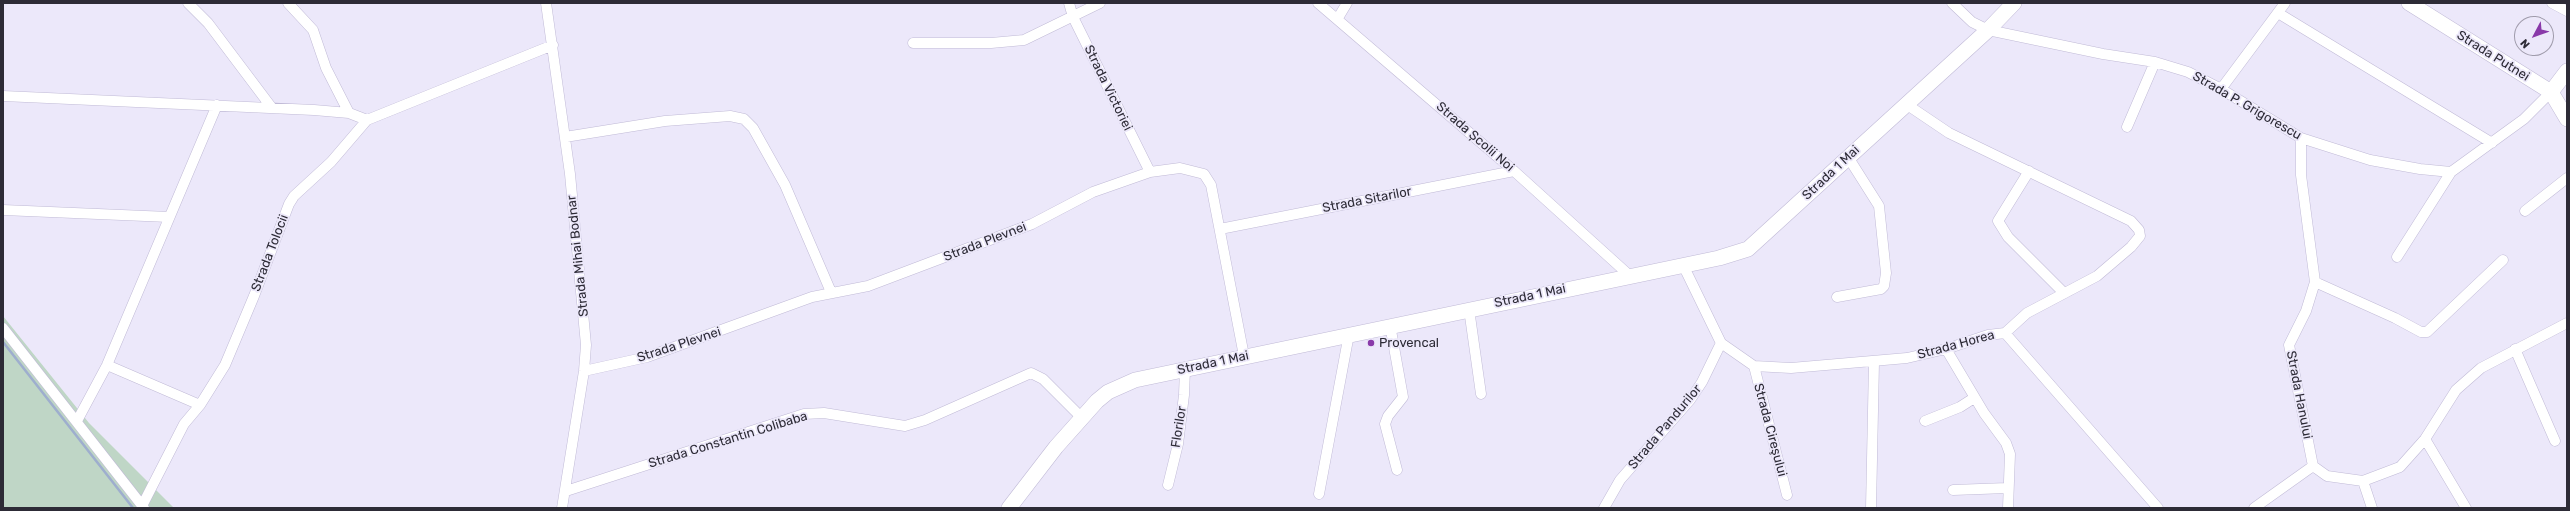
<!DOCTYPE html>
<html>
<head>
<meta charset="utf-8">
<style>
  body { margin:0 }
  #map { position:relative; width:2570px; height:511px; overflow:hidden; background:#ece8fa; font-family:Rubik,sans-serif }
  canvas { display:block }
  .frame { position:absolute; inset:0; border:4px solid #2d2b36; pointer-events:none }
  .north { position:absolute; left:2514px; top:16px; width:40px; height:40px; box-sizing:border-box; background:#ece8fa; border:1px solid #a09cac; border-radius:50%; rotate:229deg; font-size:11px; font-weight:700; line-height:16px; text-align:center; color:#2d2b36 }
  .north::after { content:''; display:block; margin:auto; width:14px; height:18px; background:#8939a9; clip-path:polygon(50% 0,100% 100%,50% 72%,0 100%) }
</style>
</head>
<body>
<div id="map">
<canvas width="2570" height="511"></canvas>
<div class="frame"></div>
<div class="north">N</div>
</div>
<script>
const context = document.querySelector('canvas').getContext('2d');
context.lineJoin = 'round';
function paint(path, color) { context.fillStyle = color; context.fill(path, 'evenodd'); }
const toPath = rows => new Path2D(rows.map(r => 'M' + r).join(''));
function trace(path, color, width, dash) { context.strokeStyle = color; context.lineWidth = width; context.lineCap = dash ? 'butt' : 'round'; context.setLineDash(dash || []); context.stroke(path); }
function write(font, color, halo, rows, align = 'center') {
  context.font = font + ' Rubik,sans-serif'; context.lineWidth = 3.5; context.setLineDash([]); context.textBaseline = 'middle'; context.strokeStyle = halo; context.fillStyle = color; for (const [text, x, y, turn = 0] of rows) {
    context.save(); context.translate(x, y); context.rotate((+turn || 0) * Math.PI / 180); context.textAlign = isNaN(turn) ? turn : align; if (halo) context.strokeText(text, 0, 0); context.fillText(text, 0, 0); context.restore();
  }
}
const green = toPath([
  [3,316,89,423,174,508,3,508]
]);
const stream = toPath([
  [3,342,133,508]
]);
const street = toPath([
  [188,3,208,23,272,108],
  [288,3,313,30,326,68,349,113],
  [546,3,570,174,586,345,584,371,562,508],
  [1069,3,1073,17,1150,172],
  [1318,3,1514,171,1629,275],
  [1952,3,1972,22,1988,30,2103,54,2155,62,2188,72,2221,89,2301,138,2370,160,2420,169,2451,172,2524,119,2551,92],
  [2552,3,2567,11],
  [2278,13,2492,143],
  [1338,18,1347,3],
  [913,43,991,43,1024,40,1100,3],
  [2221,89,2285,3],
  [3,96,314,110,349,113,367,120],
  [1906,104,1949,133,2131,221,2139,230,2140,236,2131,247,2097,276,2027,313,2005,333],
  [2127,127,2155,62],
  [565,137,665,121,730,116,744,119,753,128,785,185,831,292],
  [2029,171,1998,221,2008,237,2064,293],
  [3,210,169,217],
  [2525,211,2567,178],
  [1220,229,1514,171],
  [2397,257,2451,172],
  [1683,265,1721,343,1754,366,1791,368,1907,358,1946,349,1988,335,2005,333,2158,508],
  [2315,282,2395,318,2421,332,2427,332,2503,260],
  [1837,297,1881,289,1884,286,1886,273,1879,206,1848,157],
  [1469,309,1481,394],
  [1390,325,1403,397,1388,416,1385,424,1397,470],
  [3,328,144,508],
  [1946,349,1984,413,2006,443,2010,454,2008,508],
  [2515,349,2555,441],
  [107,365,200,405],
  [1754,366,1787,495],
  [584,371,647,357,812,297,868,286,1032,224,1093,192,1150,172,1180,168,1204,174,1211,185,1244,356],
  [77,421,107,365,217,105],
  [1925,421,1960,407,1974,398],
  [2425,439,2466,508],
  [2313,466,2327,476,2363,481,2400,467,2425,439,2456,390,2481,368,2567,323],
  [2363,481,2372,508],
  [1168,485,1178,444,1184,395,1185,369],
  [1953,490,2007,488],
  [566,491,804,414,824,413,905,426,925,420,1031,373,1043,379,1081,417],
  [1319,494,1349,334],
  [142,506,184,424,200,405,225,365,254,296,289,204,294,196,331,162,367,120,553,45],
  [1604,508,1620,480,1690,400,1702,382,1721,343],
  [1871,508,1874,362],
  [2254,508,2313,466,2289,345,2306,311,2315,282,2301,175,2301,138]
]);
const secondary = toPath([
  [2409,3,2551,92,2567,119],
  [2551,92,2567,71],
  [1009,508,1056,447,1097,401,1108,392,1135,380,1719,258,1748,249,1988,30,2014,3]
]);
const markers = [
  [1371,343,4,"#8939a9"]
];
const streetNames = [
  ["Strada Putnei",2493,56,32],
  ["Strada Victoriei",1108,88,64],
  ["Strada P. Grigorescu",2247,106,30],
  ["Strada Școlii Noi",1475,137,41],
  ["Strada 1 Mai",1831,173,-43],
  ["Strada Sitarilor",1367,200,-11],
  ["Strada Plevnei",985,242,-21],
  ["Strada Tolocii",270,253,-69],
  ["Strada Mihai Bodnar",578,256,-96],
  ["Strada 1 Mai",1530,296,-12],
  ["Strada Plevnei",679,345,-18],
  ["Strada Horea",1956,345,-15],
  ["Strada 1 Mai",1213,363,-12],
  ["Strada Hanului",2299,395,79],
  ["Florilor",1179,427,-81],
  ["Strada Pandurilor",1665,427,-50],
  ["Strada Cireşului",1770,430,75],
  ["Strada Constantin Colibaba",728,440,-17]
];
const poiNames = [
  ["Provencal",1379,343]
];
paint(green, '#bfd6c6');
trace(stream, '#9eaece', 2.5);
trace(street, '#c0bad6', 11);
trace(secondary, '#c0bad6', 16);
trace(street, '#fff', 10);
trace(secondary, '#fff', 15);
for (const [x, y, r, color] of markers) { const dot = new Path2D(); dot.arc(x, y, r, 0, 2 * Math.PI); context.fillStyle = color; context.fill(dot); trace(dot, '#ece8fa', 1.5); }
write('13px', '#2d2b36', '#ece8fa', streetNames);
write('13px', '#2d2b36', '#ece8fa', poiNames, 'left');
</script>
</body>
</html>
